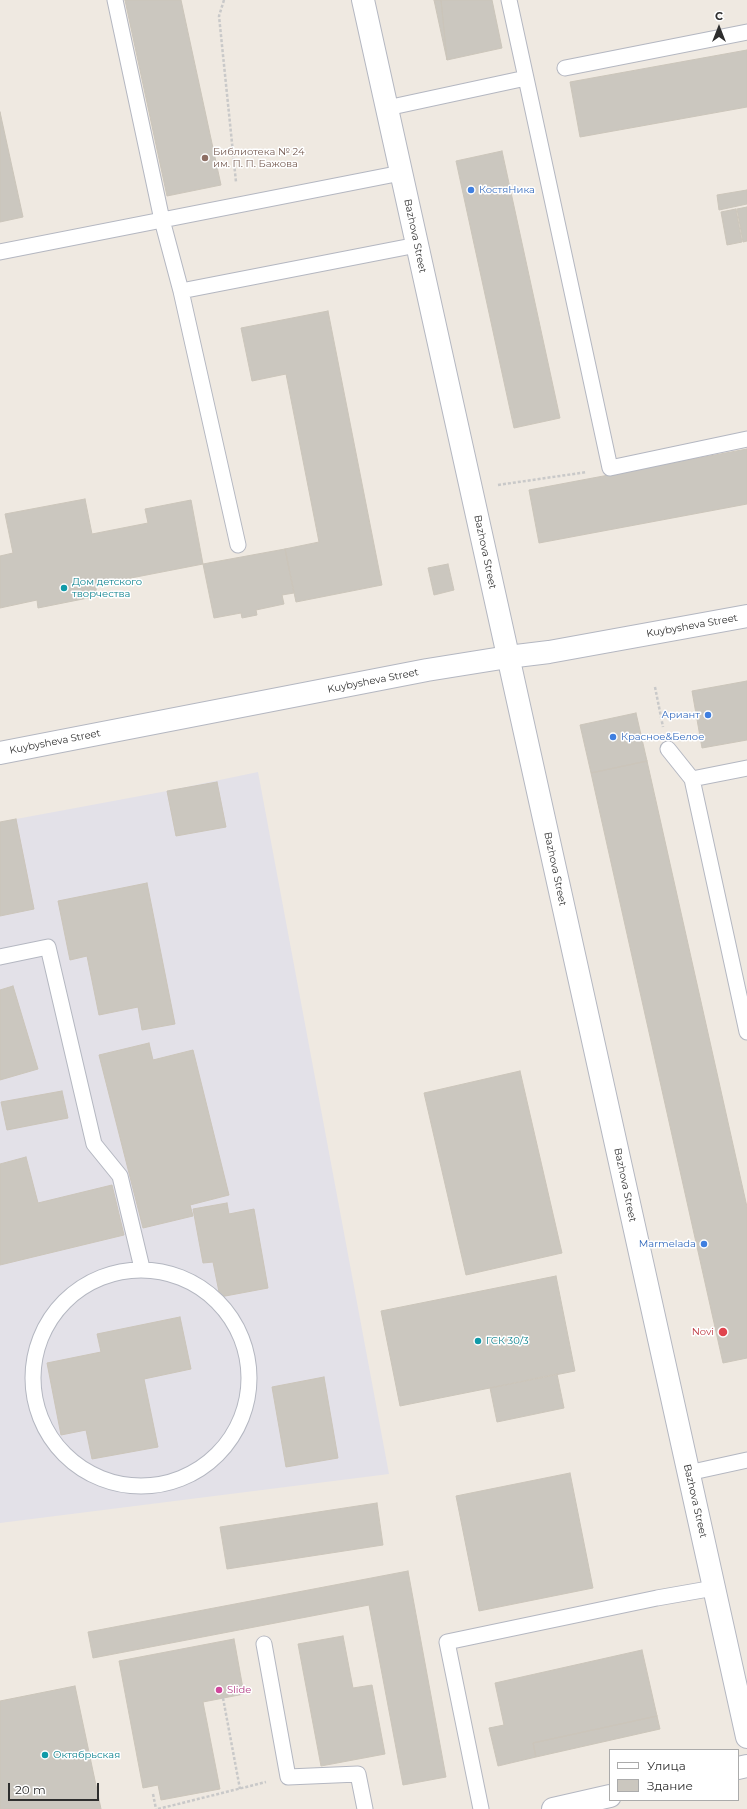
<!DOCTYPE html>
<html>
<head>
<meta charset="utf-8">
<style>
  body { margin:0 }
  #map { position:relative; width:747px; height:1809px; overflow:hidden; background:#efe9e1; font-family:Montserrat,sans-serif }
  canvas { display:block }
  .legend { position:absolute; left:609px; top:1749px; width:130px; height:52px; box-sizing:border-box; background:#fff; border:1px solid #ababab; margin:0; padding:5px 7px; list-style:none; font-size:12px; color:#2e2e2e }
  .legend li { display:flex; align-items:center; gap:8px; height:20px }
  .legend b { width:20px; border:1px solid #ababab }
  .north { position:absolute; left:699px; top:8px; width:40px; height:40px; -webkit-text-stroke:3px #fff; paint-order:stroke; rotate:0deg; font-size:11px; font-weight:700; line-height:16px; text-align:center; color:#2e2e2e }
  .north::after { content:''; display:block; margin:auto; width:14px; height:18px; background:#2e2e2e; clip-path:polygon(50% 0,100% 100%,50% 72%,0 100%) }
  .scale { position:absolute; left:8px; top:1783px; width:91px; height:18px; box-sizing:border-box; border:2px solid #2e2e2e; border-top:0; padding-left:5px; font-size:12px; line-height:14px; white-space:nowrap; color:#2e2e2e; -webkit-text-stroke:3px #fff; paint-order:stroke }
</style>
</head>
<body>
<div id="map">
<canvas width="747" height="1809"></canvas>
<ul class="legend">
<li><b style="height:5px;background:#fff"></b>Улица</li>
<li><b style="height:11px;background:#cbc7bf"></b>Здание</li>
</ul>
<div class="north">С</div>
<div class="scale">20 m</div>
</div>
<script>
const context = document.querySelector('canvas').getContext('2d');
context.lineJoin = 'round';
function paint(path, color) { context.fillStyle = color; context.fill(path, 'evenodd'); }
const toPath = rows => new Path2D(rows.map(r => 'M' + r).join(''));
function trace(path, color, width, dash) { context.strokeStyle = color; context.lineWidth = width; context.lineCap = dash ? 'butt' : 'round'; context.setLineDash(dash || []); context.stroke(path); }
function write(font, color, halo, rows, align = 'center') {
  context.font = font + ' Montserrat,sans-serif'; context.lineWidth = 3; context.setLineDash([]); context.textBaseline = 'middle'; context.strokeStyle = halo; context.fillStyle = color; for (const [text, x, y, turn = 0] of rows) {
    context.save(); context.translate(x, y); context.rotate((+turn || 0) * Math.PI / 180); context.textAlign = isNaN(turn) ? turn : align; if (halo) context.strokeText(text, 0, 0); context.fillText(text, 0, 0); context.restore();
  }
}
const industrial = toPath([
  [258,772,389,1474,0,1523,0,822,167,791]
]);
const building = toPath([
  [125,0,181,0,221,185,167,196,125,0],
  [434,0,441,0,447,60,434,0],
  [441,0,492,0,502,48,447,60,441,0],
  [747,50,747,107,580,137,570,82,747,50],
  [0,112,23,217,0,222,0,112],
  [502,151,560,418,514,428,456,161,502,151],
  [747,190,747,204,719,210,717,195,747,190],
  [747,207,747,241,743,242,737,209,747,207],
  [736,209,742,242,727,245,721,212,736,209],
  [328,311,382,585,296,602,285,549,319,542,286,374,252,381,241,328,328,311],
  [747,449,747,504,539,543,529,490,747,449],
  [85,499,92,534,148,523,145,509,191,500,203,564,95,585,98,596,38,608,37,600,0,608,0,556,13,553,5,514,85,499],
  [285,549,294,593,282,595,284,604,256,610,257,615,242,618,241,613,214,618,203,564,285,549],
  [448,564,454,590,434,595,428,568,448,564],
  [747,681,747,740,702,748,692,691,747,681],
  [636,713,647,761,591,773,580,725,636,713],
  [647,761,747,1207,747,1358,723,1363,591,773,647,761],
  [217,782,226,827,176,836,167,791,217,782],
  [16,819,34,909,0,916,0,822,16,819],
  [147,883,175,1024,142,1030,138,1007,99,1015,87,956,70,960,58,901,147,883],
  [13,986,38,1069,0,1080,0,990,13,986],
  [149,1043,153,1060,193,1050,229,1195,190,1205,193,1216,143,1228,99,1055,149,1043],
  [520,1071,562,1253,466,1275,424,1093,520,1071],
  [62,1091,68,1118,7,1130,1,1102,62,1091],
  [26,1157,38,1203,112,1185,124,1235,0,1265,0,1164,26,1157],
  [227,1203,229,1214,254,1209,268,1288,220,1297,213,1262,203,1263,193,1209,227,1203],
  [556,1276,575,1371,400,1406,381,1311,556,1276],
  [180,1317,191,1369,144,1379,158,1447,92,1459,86,1430,61,1435,47,1363,101,1352,97,1334,180,1317],
  [557,1374,564,1408,497,1422,490,1388,557,1374],
  [324,1377,338,1458,286,1467,272,1387,324,1377],
  [570,1473,593,1588,479,1611,456,1496,570,1473],
  [377,1503,383,1545,227,1569,220,1527,377,1503],
  [408,1571,446,1777,403,1785,369,1605,93,1658,88,1632,408,1571],
  [343,1636,353,1688,372,1685,385,1754,321,1766,298,1644,343,1636],
  [234,1639,244,1694,203,1702,220,1789,161,1800,158,1785,143,1788,119,1661,234,1639],
  [642,1650,657,1716,533,1743,536,1757,498,1766,489,1728,504,1725,495,1683,642,1650],
  [75,1686,101,1809,0,1809,0,1701,75,1686],
  [657,1716,660,1729,536,1757,533,1743,657,1716]
]);
const path = toPath([
  [224,0,219,16,236,182],
  [498,485,587,472],
  [655,687,663,727],
  [223,1698,240,1789],
  [153,1794,156,1809],
  [158,1809,266,1782]
]);
const lane = toPath([
  [115,0,162,220,181,291,238,545],
  [509,0,526,78],
  [565,68,747,32],
  [387,108,526,78,610,468,747,439],
  [0,252,401,173],
  [181,291,417,245],
  [668,749,692,779,747,1032],
  [692,779,747,768],
  [0,957,48,947,94,1144,120,1176,142,1268],
  '33 1378a108 108 0 1 1 216 0a108 108 0 1 1-216 0Z',
  [688,1473,747,1460],
  [264,1644,288,1777,358,1774,365,1809],
  [481,1809,447,1642,657,1598,714,1588]
]);
const street = toPath([
  [363,0,747,1737],
  [738,1768,747,1766],
  [553,1809,610,1796]
]);
const secondary = toPath([
  [0,753,427,670,508,657,549,652,747,616]
]);
const markers = [
  [205,158,4,"#8d6e63"],
  [471,190,4,"#3f7fe0"],
  [64,588,4,"#0f9aa8"],
  [708,715,4,"#3f7fe0"],
  [613,737,4,"#3f7fe0"],
  [704,1244,4,"#3f7fe0"],
  [723,1332,5,"#e0444e"],
  [478,1341,4,"#0f9aa8"],
  [219,1690,4,"#d1479c"],
  [45,1755,4,"#0f9aa8"]
];
const educationNames = [
  ["Библиотека № 24",213,152],
  ["им. П. П. Бажова",213,164]
];
const shopNames = [
  ["КостяНика",479,190],
  ["Ариант",700,715,"right"],
  ["Красное&Белое",621,737],
  ["Marmelada",696,1244,"right"]
];
const streetNames = [
  ["Bazhova Street",415,236,78],
  ["Bazhova Street",485,552,78],
  ["Kuybysheva Street",692,626,-10],
  ["Kuybysheva Street",373,681,-11],
  ["Kuybysheva Street",55,742,-11],
  ["Bazhova Street",555,869,78],
  ["Bazhova Street",625,1185,78],
  ["Bazhova Street",695,1501,77]
];
const cultureNames = [
  ["Дом детского",72,582],
  ["творчества",72,594],
  ["ГСК 30/3",486,1341],
  ["Октябрьская",53,1755]
];
const healthNames = [
  ["Novi",714,1332]
];
const hotelNames = [
  ["Slide",227,1690]
];
paint(industrial, '#e3e1e8');
paint(building, '#cbc7bf');
trace(building, '#cbc5ba', 1);
trace(lane, '#b4b7c1', 17);
trace(street, '#b4b7c1', 24);
trace(secondary, '#b4b7c1', 24);
trace(path, '#c9c9c9', 2.5, [3, 2]);
trace(lane, '#fff', 15);
trace(street, '#fff', 22);
trace(secondary, '#fff', 22);
for (const [x, y, r, color] of markers) { const dot = new Path2D(); dot.arc(x, y, r, 0, 2 * Math.PI); context.fillStyle = color; context.fill(dot); trace(dot, '#fff', 1.5); }
write('10px', '#785e54', '#fff', educationNames, 'left');
write('10px', '#366cbe', '#fff', shopNames, 'left');
write('10px', '#2e2e2e', '#fff', streetNames);
write('10px', '#0d838f', '#fff', cultureNames, 'left');
write('10px', '#be3a42', '#fff', healthNames, 'right');
write('10px', '#b23c85', '#fff', hotelNames, 'left');
</script>
</body>
</html>
